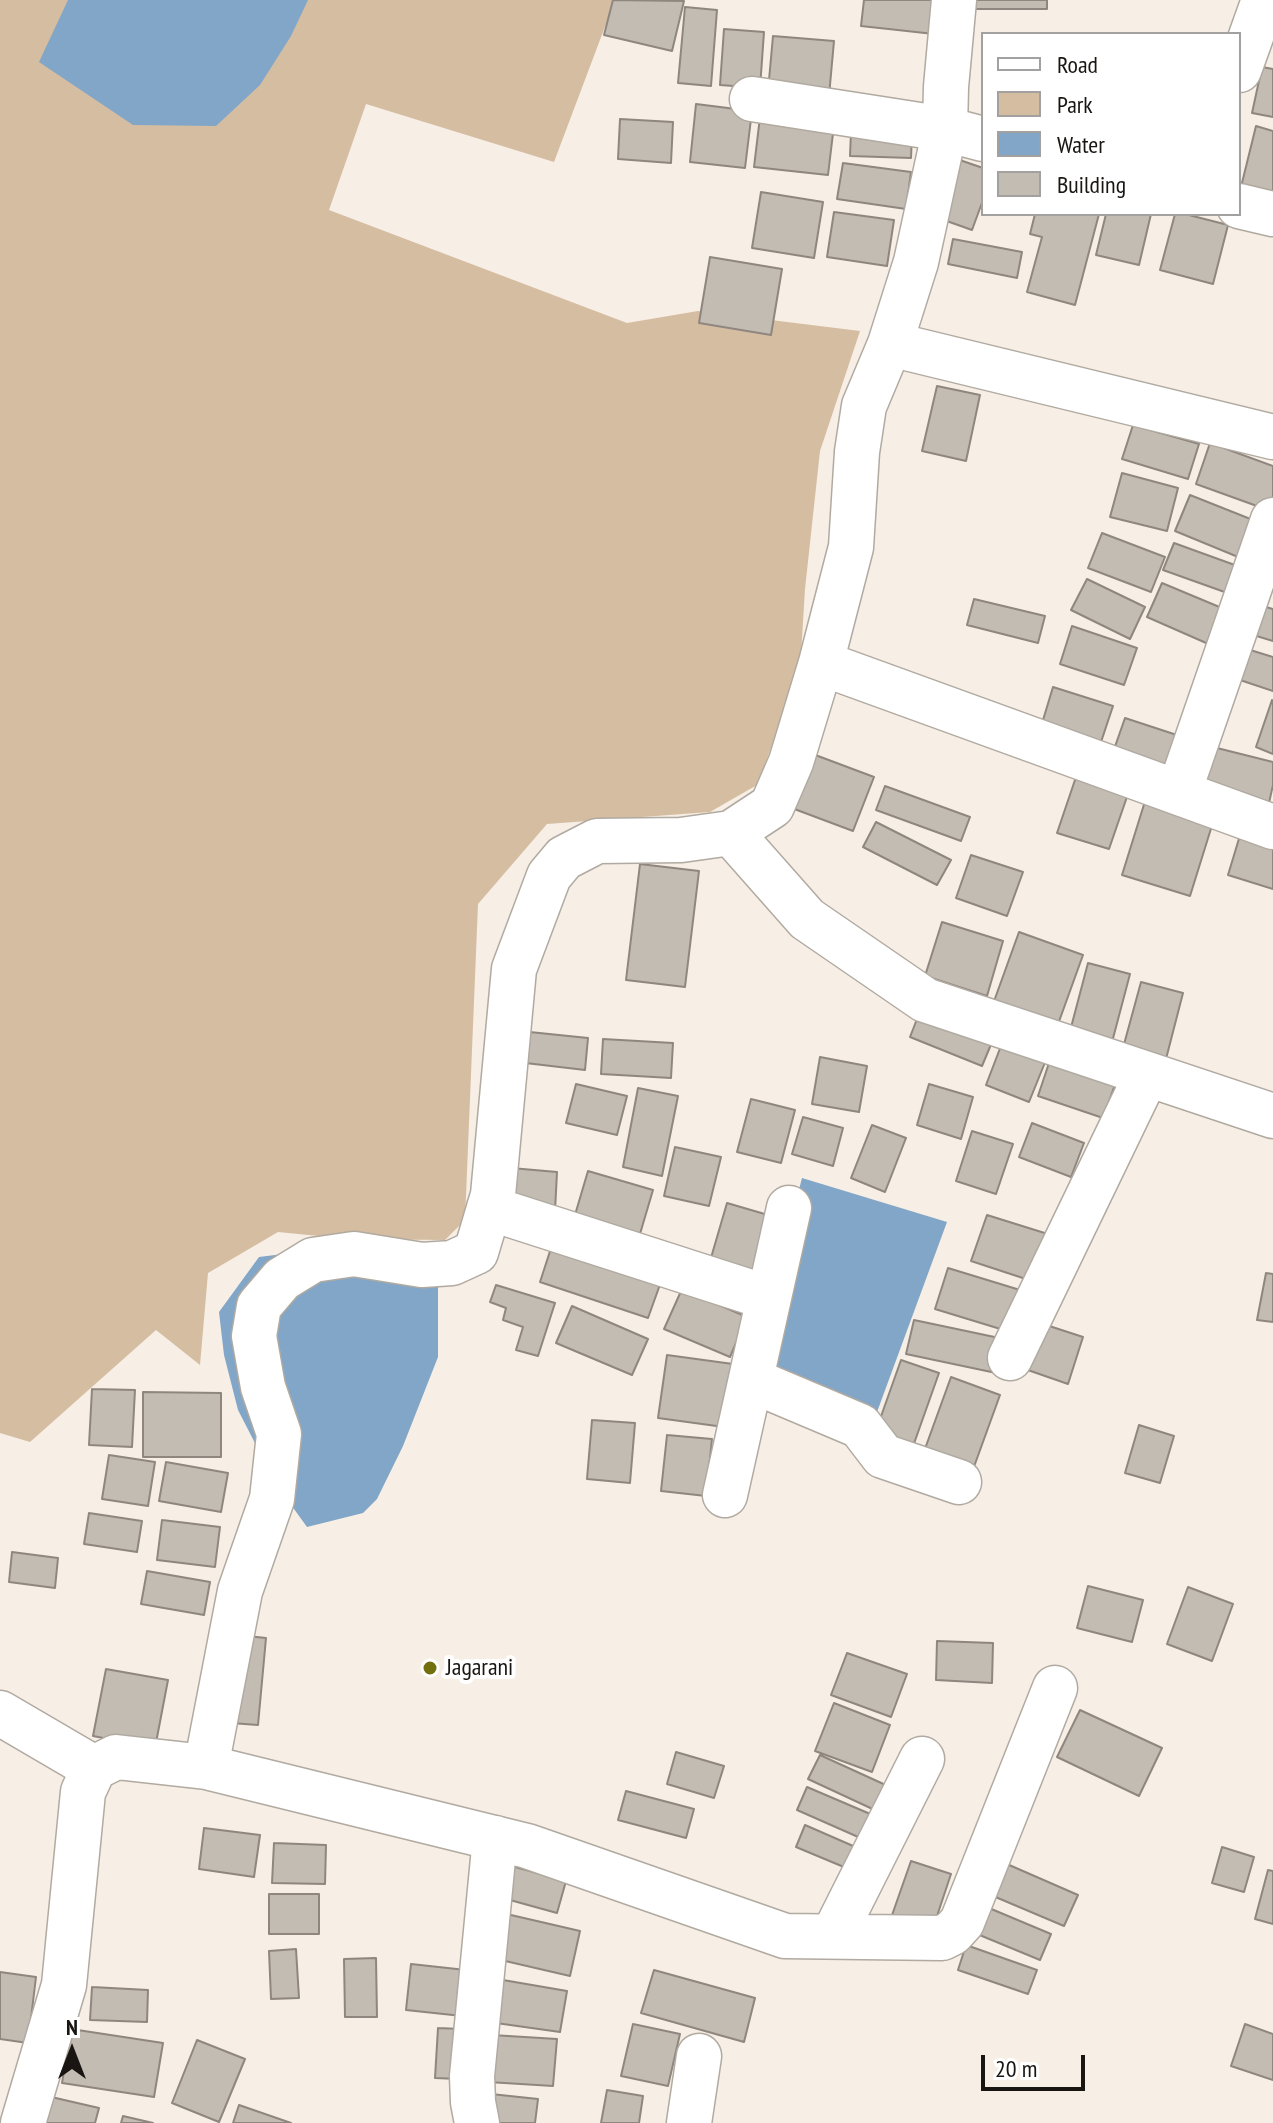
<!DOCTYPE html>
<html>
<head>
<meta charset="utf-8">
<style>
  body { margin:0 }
  #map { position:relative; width:1273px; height:2123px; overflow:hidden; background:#f7eee5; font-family:"PT Sans Narrow",sans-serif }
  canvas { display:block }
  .legend { position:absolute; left:981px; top:32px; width:260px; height:184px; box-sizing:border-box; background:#fff; border:2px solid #a3a1a0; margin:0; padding:10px 14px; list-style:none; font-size:24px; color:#181512 }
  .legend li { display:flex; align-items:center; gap:16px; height:40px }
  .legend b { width:40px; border:2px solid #a3a1a0 }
  .north { position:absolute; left:32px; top:2011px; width:80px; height:80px; -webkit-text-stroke:6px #fff; paint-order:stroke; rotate:0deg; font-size:22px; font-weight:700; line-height:32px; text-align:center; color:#181512 }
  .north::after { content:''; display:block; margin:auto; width:28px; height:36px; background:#181512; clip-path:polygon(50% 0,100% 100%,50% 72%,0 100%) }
  .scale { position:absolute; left:981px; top:2055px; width:104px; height:36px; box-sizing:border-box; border:4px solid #181512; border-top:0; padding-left:10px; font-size:24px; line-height:28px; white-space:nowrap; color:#181512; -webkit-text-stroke:6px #fff; paint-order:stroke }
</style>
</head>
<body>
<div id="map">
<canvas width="1273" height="2123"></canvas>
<ul class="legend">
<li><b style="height:10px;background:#fff"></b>Road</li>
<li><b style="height:22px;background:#d5bda2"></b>Park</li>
<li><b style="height:22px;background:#81a6c7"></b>Water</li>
<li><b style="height:22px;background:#c3bcb3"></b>Building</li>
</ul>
<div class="north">N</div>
<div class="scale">20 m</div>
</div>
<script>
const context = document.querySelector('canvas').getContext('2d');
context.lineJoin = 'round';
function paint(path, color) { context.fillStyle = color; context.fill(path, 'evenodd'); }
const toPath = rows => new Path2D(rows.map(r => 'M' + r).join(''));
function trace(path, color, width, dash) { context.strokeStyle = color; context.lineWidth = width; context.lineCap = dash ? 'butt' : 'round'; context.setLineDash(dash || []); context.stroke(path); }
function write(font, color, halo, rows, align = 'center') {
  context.font = font + ' "PT Sans Narrow",sans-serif'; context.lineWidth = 8; context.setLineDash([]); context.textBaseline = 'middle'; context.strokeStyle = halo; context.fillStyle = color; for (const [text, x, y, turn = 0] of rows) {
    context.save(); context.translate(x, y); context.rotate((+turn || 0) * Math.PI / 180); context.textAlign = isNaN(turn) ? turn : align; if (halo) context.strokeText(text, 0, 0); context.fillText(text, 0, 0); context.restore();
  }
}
const green = toPath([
  [0,0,615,0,554,162,366,104,329,210,627,323,698,311,860,331,820,451,805,589,800,671,757,785,710,812,547,824,478,904,465,1220,445,1240,349,1239,278,1232,208,1273,200,1365,156,1330,30,1442,0,1433]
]);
const water = toPath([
  [68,0,308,0,291,36,260,85,216,126,133,125,39,62],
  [802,1178,947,1222,877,1412,782,1398,765,1322],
  [323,1249,412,1275,438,1286,438,1357,403,1446,377,1499,363,1513,307,1527,276,1484,238,1410,224,1355,219,1312,259,1257]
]);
const building = toPath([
  [613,0,684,1,672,51,604,35,613,0],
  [864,0,938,0,934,34,861,26,864,0],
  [961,0,1047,0,1047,9,961,9,961,0],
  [685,7,717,10,711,86,678,83,685,7],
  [724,29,764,32,760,88,720,85,724,29],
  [773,36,834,41,829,96,768,91,773,36],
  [1262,67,1273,69,1273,117,1252,113,1262,67],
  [696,104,752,111,745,168,690,162,696,104],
  [760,117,834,125,828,175,754,167,760,117],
  [620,119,673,122,671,163,618,159,620,119],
  [1256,126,1273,131,1273,196,1241,187,1256,126],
  [851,132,912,134,911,158,850,156,851,132],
  [948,156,983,168,983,200,972,230,927,214,948,156],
  [843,163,911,172,906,209,837,199,843,163],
  [761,192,823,202,814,258,752,248,761,192],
  [834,212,894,220,887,266,827,257,834,212],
  [1035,214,1099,214,1075,305,1027,292,1042,237,1030,234,1035,214],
  [1106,214,1151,214,1139,265,1096,255,1106,214],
  [1175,214,1185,214,1228,225,1213,284,1160,270,1175,214],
  [953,239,1022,252,1017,278,948,264,953,239],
  [710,257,782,269,771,335,699,323,710,257],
  [937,386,980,395,966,461,922,451,937,386],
  [1133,425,1199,444,1188,479,1122,459,1133,425],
  [1210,443,1273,466,1273,497,1268,510,1196,484,1210,443],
  [1122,473,1178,488,1167,531,1110,517,1122,473],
  [1190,495,1258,522,1243,559,1175,531,1190,495],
  [1102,533,1165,557,1151,592,1088,568,1102,533],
  [1174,543,1243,568,1233,595,1163,570,1174,543],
  [1087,579,1145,607,1130,639,1071,610,1087,579],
  [1162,583,1229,611,1213,646,1147,617,1162,583],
  [974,599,1045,616,1038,643,967,625,974,599],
  [1259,605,1273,609,1273,641,1250,634,1259,605],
  [1072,626,1137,648,1124,685,1060,664,1072,626],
  [1247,649,1273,657,1273,691,1237,679,1247,649],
  [1053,687,1113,706,1099,748,1040,730,1053,687],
  [1272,700,1273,701,1273,754,1256,747,1272,700],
  [1125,718,1186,738,1172,779,1111,758,1125,718],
  [1213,747,1273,762,1273,785,1267,812,1201,796,1213,747],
  [810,753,874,777,853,831,789,807,810,753],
  [1077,774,1129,791,1109,849,1057,833,1077,774],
  [885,786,970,817,961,841,876,810,885,786],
  [1146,798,1214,819,1190,896,1122,875,1146,798],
  [876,822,951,860,937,885,863,847,876,822],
  [1241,832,1273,841,1273,889,1228,875,1241,832],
  [971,855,1023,872,1007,916,956,898,971,855],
  [640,864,699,871,685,987,626,980,640,864],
  [942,922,1003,941,987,996,925,976,942,922],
  [1019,932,1083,955,1057,1027,993,1004,1019,932],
  [1088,963,1130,974,1111,1046,1069,1035,1088,963],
  [1141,982,1183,993,1166,1059,1123,1048,1141,982],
  [922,1006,995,1035,982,1066,910,1037,922,1006],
  [520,1031,588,1038,585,1070,517,1062,520,1031],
  [1004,1038,1048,1055,1029,1102,986,1085,1004,1038],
  [603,1039,673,1043,671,1078,601,1074,603,1039],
  [820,1057,867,1066,859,1112,812,1104,820,1057],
  [1051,1057,1117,1079,1103,1118,1038,1096,1051,1057],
  [576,1084,627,1096,617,1135,566,1123,576,1084],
  [929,1084,973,1097,961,1139,917,1125,929,1084],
  [638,1088,678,1096,662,1176,623,1167,638,1088],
  [751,1099,795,1110,781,1163,737,1152,751,1099],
  [803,1117,843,1128,833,1166,792,1154,803,1117],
  [1032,1123,1084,1143,1071,1177,1019,1157,1032,1123],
  [872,1125,906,1138,885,1192,851,1178,872,1125],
  [972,1131,1013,1144,996,1194,956,1181,972,1131],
  [675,1147,721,1157,709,1206,664,1196,675,1147],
  [500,1167,557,1172,555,1211,497,1206,500,1167],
  [588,1171,653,1190,637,1244,572,1225,588,1171],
  [727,1203,775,1217,757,1282,708,1268,727,1203],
  [987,1215,1051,1235,1035,1282,971,1261,987,1215],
  [553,1242,662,1279,648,1318,540,1282,553,1242],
  [948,1268,1020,1290,1007,1331,935,1309,948,1268],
  [1266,1273,1273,1274,1273,1322,1257,1320,1266,1273],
  [496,1285,555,1303,538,1356,516,1350,523,1327,503,1320,506,1308,490,1302,496,1285],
  [682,1289,747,1317,730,1357,664,1329,682,1289],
  [572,1306,648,1339,632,1375,556,1343,572,1306],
  [914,1320,1004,1339,996,1373,906,1354,914,1320],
  [1037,1322,1083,1337,1068,1384,1022,1368,1037,1322],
  [667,1355,733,1364,724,1427,658,1418,667,1355],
  [901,1360,939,1373,911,1452,873,1439,901,1360],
  [951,1377,1000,1395,971,1475,922,1457,951,1377],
  [92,1389,135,1390,132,1447,89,1445,92,1389],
  [143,1392,221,1393,221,1457,143,1457,143,1392],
  [592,1420,635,1423,630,1483,587,1479,592,1420],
  [1139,1425,1174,1436,1160,1483,1125,1473,1139,1425],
  [667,1435,712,1439,706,1496,661,1491,667,1435],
  [109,1455,155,1462,148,1506,102,1499,109,1455],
  [166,1462,228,1473,221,1512,159,1501,166,1462],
  [89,1513,142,1521,137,1552,84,1544,89,1513],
  [162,1520,220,1527,215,1567,157,1560,162,1520],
  [12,1552,58,1558,55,1588,9,1582,12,1552],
  [147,1571,210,1582,204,1615,141,1604,147,1571],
  [1088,1586,1143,1600,1132,1642,1077,1628,1088,1586],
  [1188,1587,1233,1604,1212,1661,1167,1644,1188,1587],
  [238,1635,266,1638,258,1725,231,1723,238,1635],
  [937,1641,993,1643,992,1683,936,1680,937,1641],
  [847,1653,907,1674,891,1717,831,1695,847,1653],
  [106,1669,168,1680,155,1748,93,1736,106,1669],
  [834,1703,890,1725,872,1772,815,1751,834,1703],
  [1080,1710,1162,1748,1139,1796,1057,1757,1080,1710],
  [676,1752,724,1766,714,1798,667,1784,676,1752],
  [820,1755,890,1787,879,1812,808,1779,820,1755],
  [807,1787,875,1816,865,1840,797,1810,807,1787],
  [626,1791,694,1809,686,1838,618,1820,626,1791],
  [805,1825,860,1849,851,1870,796,1847,805,1825],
  [204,1828,260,1835,254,1877,199,1869,204,1828],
  [274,1843,326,1845,325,1884,272,1883,274,1843],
  [1222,1847,1254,1857,1244,1892,1212,1883,1222,1847],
  [911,1861,951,1874,932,1931,891,1918,911,1861],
  [1000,1861,1078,1895,1064,1926,986,1893,1000,1861],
  [508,1865,566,1881,557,1913,499,1897,508,1865],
  [1268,1870,1273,1871,1273,1924,1255,1919,1268,1870],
  [269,1894,319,1894,319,1934,269,1934,269,1894],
  [977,1903,1051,1934,1040,1960,965,1929,977,1903],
  [498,1912,580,1931,570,1976,488,1957,498,1912],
  [966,1945,1037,1970,1028,1994,958,1970,966,1945],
  [296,1949,299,1998,271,1999,269,1951,296,1949],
  [376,1958,377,2017,345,2017,344,1959,376,1958],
  [411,1964,466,1970,462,2016,406,2010,411,1964],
  [654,1970,755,1998,744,2042,641,2013,654,1970],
  [0,1972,36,1977,28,2043,0,2039,0,1972],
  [503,1980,567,1991,560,2032,496,2023,503,1980],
  [92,1987,148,1990,147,2022,90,2020,92,1987],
  [633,2024,680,2034,668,2086,621,2076,633,2024],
  [1245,2024,1273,2034,1273,2080,1231,2066,1245,2024],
  [438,2028,461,2029,458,2079,435,2078,438,2028],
  [71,2029,163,2043,154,2097,62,2083,71,2029],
  [492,2035,557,2039,553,2086,488,2082,492,2035],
  [197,2040,245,2059,219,2122,172,2103,197,2040],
  [607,2090,643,2096,639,2123,601,2123,607,2090],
  [491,2094,538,2099,535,2123,488,2123,491,2094],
  [47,2096,99,2108,95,2123,41,2123,47,2096],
  [239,2105,291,2123,233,2123,239,2105],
  [123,2116,153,2123,121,2123,123,2116]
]);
const minor = toPath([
  [1239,70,1264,0],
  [752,99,945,129,983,139],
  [1239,206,1273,214],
  [890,344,1273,437],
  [821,663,1273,827],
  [1179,792,1273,520],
  [731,833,807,919,925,1000,1273,1116],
  [489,1208,769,1298],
  [1010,1358,1147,1074],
  [751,1380,860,1426,883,1456,959,1482],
  [725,1495,789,1208],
  [0,1713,94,1768],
  [206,1767,240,1591,272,1499,279,1434,263,1387,254,1336,259,1306,282,1279,313,1260,354,1254,422,1265,452,1263,476,1252,493,1195,514,969,549,876,564,858,597,841,681,840,731,833,772,806,791,762,821,663,851,547,857,452,864,406,890,344,916,262,945,129,946,87,954,0],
  [833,1936,922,1759],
  [23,2123,64,1985,83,1792,94,1768,116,1757,206,1767,527,1846,785,1936,942,1938,952,1933,962,1922,1055,1688],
  [477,2123,473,2102,472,2076,495,1838],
  [689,2123,699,2056]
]);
const markers = [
  [430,1668,8,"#736e0e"]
];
const poiNames = [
  ["Jagarani",446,1668]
];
paint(green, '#d5bda2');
paint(water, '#81a6c7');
paint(building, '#c3bcb3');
trace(building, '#8f877f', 2);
trace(minor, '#b1aaa1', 47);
trace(minor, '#fff', 44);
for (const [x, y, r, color] of markers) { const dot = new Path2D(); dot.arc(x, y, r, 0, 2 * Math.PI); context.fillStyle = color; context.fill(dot); trace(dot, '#fff', 3); }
write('24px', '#181512', '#fff', poiNames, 'left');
</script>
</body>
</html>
